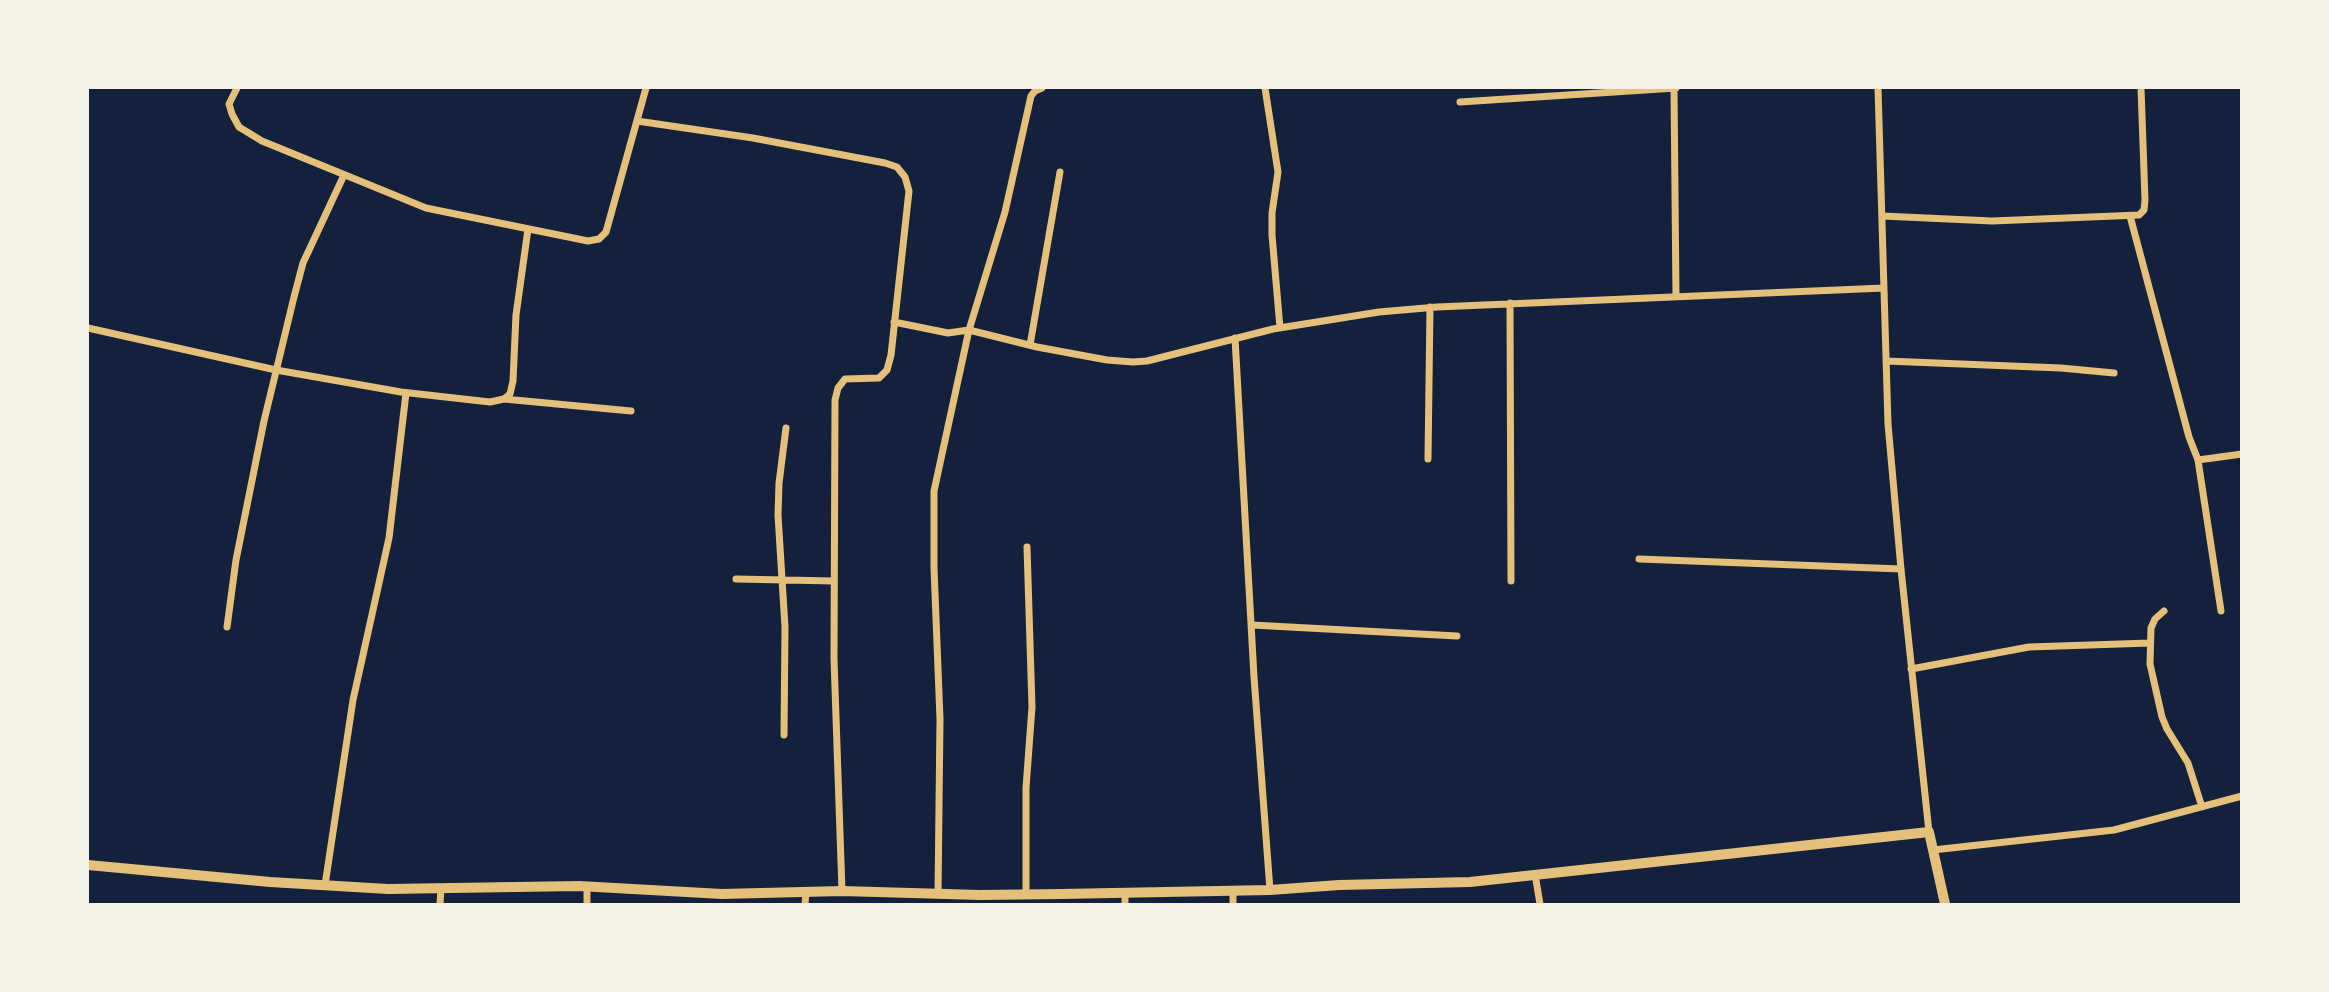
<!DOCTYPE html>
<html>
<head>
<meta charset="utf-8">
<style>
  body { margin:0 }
  #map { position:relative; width:2329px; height:992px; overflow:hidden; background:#14213d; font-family:Jost,sans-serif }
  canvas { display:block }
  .frame { position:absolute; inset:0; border:89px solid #f6f1e7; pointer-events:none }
</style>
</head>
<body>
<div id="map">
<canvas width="2329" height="992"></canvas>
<div class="frame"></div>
</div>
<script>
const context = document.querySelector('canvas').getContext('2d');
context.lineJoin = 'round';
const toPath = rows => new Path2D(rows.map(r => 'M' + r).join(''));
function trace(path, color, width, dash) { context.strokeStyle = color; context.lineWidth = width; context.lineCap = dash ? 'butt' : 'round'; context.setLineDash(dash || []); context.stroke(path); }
const minor = toPath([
  [237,88,229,104,232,114,239,127,262,141,426,208,588,241,599,239,606,232,646,88],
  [1265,88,1278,172,1272,213,1272,235,1280,328],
  [1674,88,1676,297],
  [1878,88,1888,424,1901,569,1929,832],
  [1460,102,1676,88],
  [637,121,753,138,885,163,897,167,905,177,909,191,891,355,887,370,879,378,845,379,838,388,835,400,834,659,842,891],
  [1882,216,1992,221,2139,215,2144,210,2145,200,2141,88],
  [2130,216,2189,437,2198,460,2221,611],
  [1510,303,1511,581],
  [894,322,948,333,969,330,1037,347,1107,360,1133,362,1147,361,1273,329,1379,312,1437,307,1884,288],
  [88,328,276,370,401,392,490,402,504,399,510,394,513,381,516,315,528,229],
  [1235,338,1254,677,1270,890],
  [1030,345,1060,172],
  [1886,361,2061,368,2114,373],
  [504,399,631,411],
  [1428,459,1430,307],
  [2198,460,2242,454],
  [1639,559,1901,569],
  [736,579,834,581],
  [2164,611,2155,619,2151,628,2150,664,2162,717,2167,729,2188,763,2202,807],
  [1252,625,1457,636],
  [227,627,236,560,264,421,294,297,303,263,344,175],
  [1911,669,2029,647,2150,643],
  [784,735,785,627,778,515,779,483,786,428],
  [1933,850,2114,830,2242,796],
  [1535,874,1540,904],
  [325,885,353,700,389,538,406,393],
  [1233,891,1233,904],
  [1125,893,1125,904],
  [938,894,940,719,934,568,934,491,969,330,1005,212,1031,96,1035,91,1042,88],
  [1026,895,1026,788,1032,707,1027,547],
  [440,904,441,888],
  [587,904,587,887],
  [805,904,806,892]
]);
const tertiary = toPath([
  [88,865,270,882,388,889,579,886,722,894,842,891,980,895,1061,894,1270,890,1339,885,1470,882,1929,832,1945,904]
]);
trace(minor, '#e5c07b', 7);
trace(tertiary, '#e5c07b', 10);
</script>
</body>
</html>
